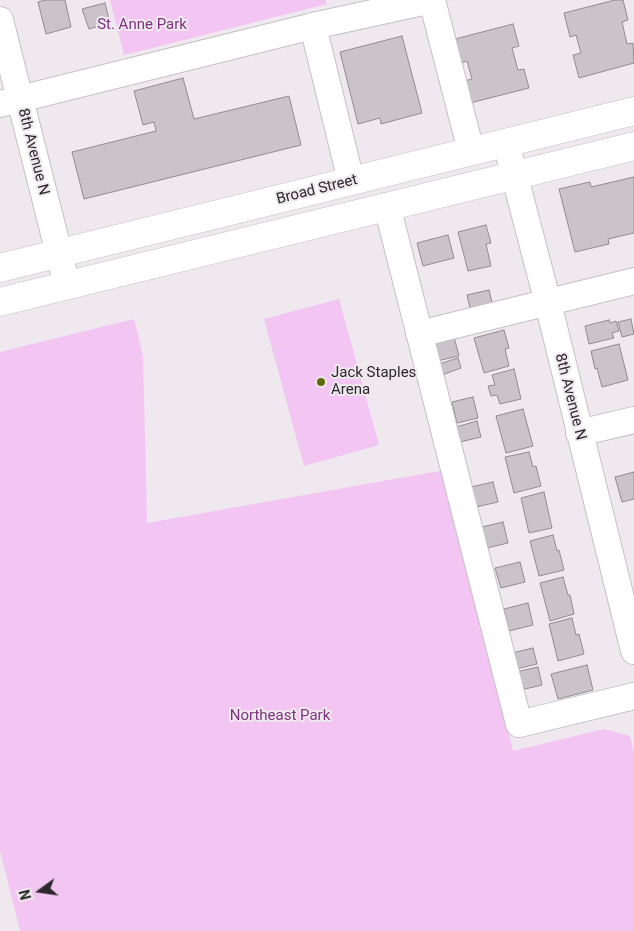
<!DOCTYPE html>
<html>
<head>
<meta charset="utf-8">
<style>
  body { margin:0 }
  #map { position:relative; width:634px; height:931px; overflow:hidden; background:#efe8ee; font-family:Roboto,sans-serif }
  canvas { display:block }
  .north { position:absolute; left:15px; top:866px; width:50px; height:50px; -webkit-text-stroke:4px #efe8ee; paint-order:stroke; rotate:256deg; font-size:14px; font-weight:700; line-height:20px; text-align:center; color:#2b292b }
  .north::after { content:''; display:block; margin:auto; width:18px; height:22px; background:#2b292b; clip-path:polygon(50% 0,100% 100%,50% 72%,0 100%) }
</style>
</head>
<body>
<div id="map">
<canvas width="634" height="931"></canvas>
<div class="north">N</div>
</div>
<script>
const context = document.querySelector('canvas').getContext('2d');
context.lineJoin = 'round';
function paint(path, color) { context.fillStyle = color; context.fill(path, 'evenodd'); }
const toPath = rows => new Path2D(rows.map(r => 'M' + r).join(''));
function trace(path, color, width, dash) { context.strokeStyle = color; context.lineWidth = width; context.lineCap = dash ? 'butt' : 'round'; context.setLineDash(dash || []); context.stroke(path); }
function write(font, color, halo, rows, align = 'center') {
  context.font = font + ' Roboto,sans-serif'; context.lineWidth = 4; context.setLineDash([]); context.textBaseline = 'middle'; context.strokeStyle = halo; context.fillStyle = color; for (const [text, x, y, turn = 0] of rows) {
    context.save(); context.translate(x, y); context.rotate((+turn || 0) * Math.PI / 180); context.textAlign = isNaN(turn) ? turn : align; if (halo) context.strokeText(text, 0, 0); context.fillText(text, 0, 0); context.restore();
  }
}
const green = toPath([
  [110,0,326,0,327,4,124,55],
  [339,299,379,445,304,466,264,319],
  [134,319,143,356,147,523,445,470,513,751,604,729,630,736,634,753,634,931,20,931,0,851,0,352]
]);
const building = toPath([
  [45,0,65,0,71,27,46,34,38,2,45,0],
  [615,0,623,0,628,20,622,22,627,44,633,43,634,63,579,78,573,55,581,53,576,35,570,37,564,13,615,0],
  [105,3,110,23,89,29,82,9,105,3],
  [513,24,519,46,512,48,518,70,524,69,529,88,470,103,464,81,472,79,467,61,461,63,455,39,513,24],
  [402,36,422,113,381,124,380,118,358,124,340,52,402,36],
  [183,78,194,119,289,96,301,145,84,199,72,152,156,131,154,122,143,125,134,91,183,78],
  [634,177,634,233,608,239,609,244,575,252,559,189,590,182,591,187,634,177],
  [486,225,491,243,486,244,491,266,468,271,458,232,486,225],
  [448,235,454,258,423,266,417,243,448,235],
  [489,290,494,311,472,316,467,295,489,290],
  [631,319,634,334,622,337,618,322,631,319],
  [609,320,610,323,616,321,619,331,612,333,614,338,589,344,585,326,609,320],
  [504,330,509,348,505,349,509,366,484,373,474,338,504,330],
  [454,337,459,356,437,361,432,343,454,337],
  [619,344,628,380,602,387,597,368,595,369,591,351,619,344],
  [458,358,461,368,442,375,439,364,458,358],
  [514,369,521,399,500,404,497,395,491,396,488,386,495,385,492,375,514,369],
  [473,397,478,418,457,423,452,402,473,397],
  [523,409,533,446,506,453,496,416,523,409],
  [477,421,481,437,460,442,456,427,477,421],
  [529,452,533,467,536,466,541,486,514,493,505,457,529,452],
  [634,472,634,499,622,502,615,477,634,472],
  [493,482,498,502,476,507,471,487,493,482],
  [544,492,552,528,529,533,521,498,544,492],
  [503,522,508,543,487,548,482,527,503,522],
  [553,535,557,551,559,550,564,570,539,576,530,541,553,535],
  [520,562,525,582,501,588,495,568,520,562],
  [563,577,568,595,570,595,574,614,550,621,540,583,563,577],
  [528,603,533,625,509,631,504,609,528,603],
  [572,618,576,635,579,634,584,654,558,661,549,624,572,618],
  [533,648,537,664,516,669,512,653,533,648],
  [587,665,593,690,558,699,551,674,587,665],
  [538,667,542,685,521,690,516,672,538,667]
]);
const minor = toPath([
  [432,0,471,151],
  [0,20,67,285],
  [0,104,313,26],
  [506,143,548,303,634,651],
  [351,181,313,26,432,0],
  [387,206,519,724,634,696],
  [419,334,634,281],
  [579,433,634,420]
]);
const major = toPath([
  [0,268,634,111],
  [0,302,634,146]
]);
const markers = [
  [321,382,5,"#5f690d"]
];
const parkNames = [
  ["St. Anne Park",142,25],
  ["Northeast Park",280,716]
];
const streetNames = [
  ["8th Avenue N",33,152,76],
  ["Broad Street",317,190,-14],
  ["8th Avenue N",570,397,76]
];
const poiNames = [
  ["Jack Staples",331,373],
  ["Arena",331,390]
];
paint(green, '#f2c5f2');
paint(building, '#cac4ca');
trace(building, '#918c91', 1);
trace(minor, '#c5c0c5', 28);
trace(major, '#c5c0c5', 29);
trace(minor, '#fff', 26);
trace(major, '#fff', 28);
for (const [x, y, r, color] of markers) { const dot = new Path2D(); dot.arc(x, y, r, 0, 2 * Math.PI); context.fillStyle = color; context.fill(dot); trace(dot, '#efe8ee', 2); }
write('15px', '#7d337f', '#efe8ee', parkNames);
write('15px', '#2b292b', '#efe8ee', streetNames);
write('15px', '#2b292b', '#efe8ee', poiNames, 'left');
</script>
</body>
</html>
